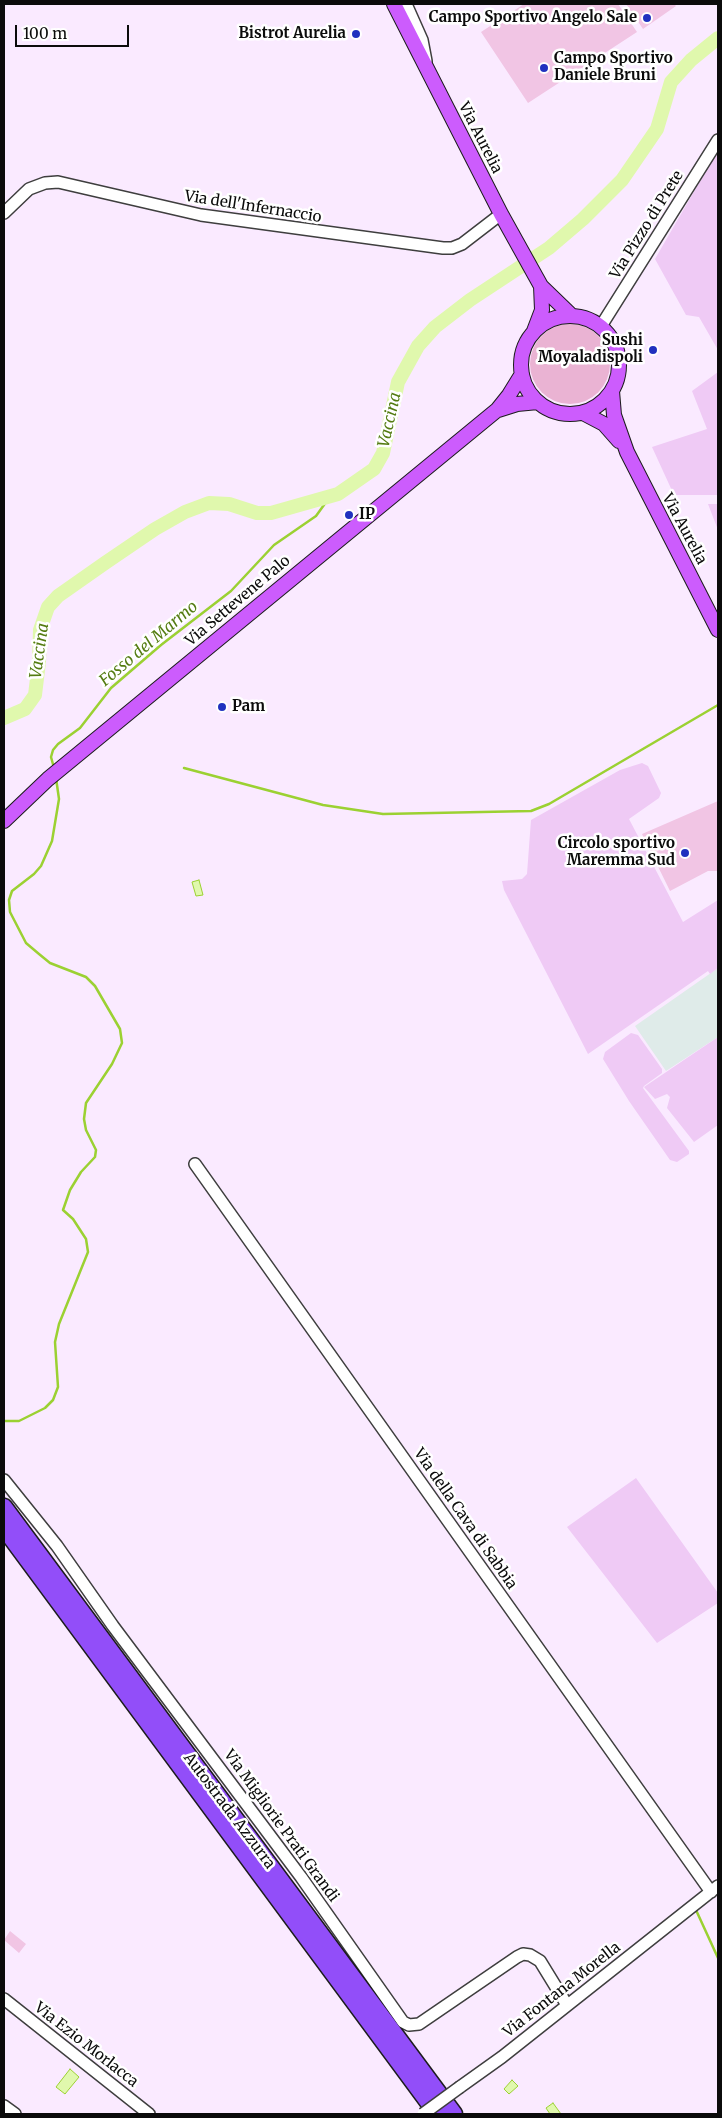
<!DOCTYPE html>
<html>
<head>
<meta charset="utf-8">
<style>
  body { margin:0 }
  #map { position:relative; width:722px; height:2118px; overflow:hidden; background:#faeaff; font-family:Merriweather,serif }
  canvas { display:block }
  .frame { position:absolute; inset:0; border:5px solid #0b0b0b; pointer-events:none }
  .scale { position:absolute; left:15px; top:25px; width:114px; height:22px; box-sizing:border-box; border:2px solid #0b0b0b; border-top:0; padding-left:6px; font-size:15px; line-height:18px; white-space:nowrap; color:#0b0b0b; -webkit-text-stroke:4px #fff; paint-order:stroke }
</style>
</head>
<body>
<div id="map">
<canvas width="722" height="2118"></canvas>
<div class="frame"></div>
<div class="scale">100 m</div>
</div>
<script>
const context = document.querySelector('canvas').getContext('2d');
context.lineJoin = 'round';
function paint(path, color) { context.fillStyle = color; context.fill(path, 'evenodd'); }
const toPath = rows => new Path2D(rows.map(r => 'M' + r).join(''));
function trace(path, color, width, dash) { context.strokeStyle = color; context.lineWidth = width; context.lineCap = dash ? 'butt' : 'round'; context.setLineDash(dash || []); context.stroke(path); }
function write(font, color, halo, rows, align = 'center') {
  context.font = font + ' Merriweather,serif'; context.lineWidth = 5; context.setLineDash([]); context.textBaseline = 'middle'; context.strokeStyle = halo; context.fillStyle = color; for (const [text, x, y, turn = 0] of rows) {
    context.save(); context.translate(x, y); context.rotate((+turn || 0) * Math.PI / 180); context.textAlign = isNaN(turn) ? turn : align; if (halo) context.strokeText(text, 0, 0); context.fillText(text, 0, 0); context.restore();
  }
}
const industrial = toPath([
  [718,968,718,1037,666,1071,635,1026]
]);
const farmland = toPath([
  [718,150,718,350,699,317,686,315,655,259],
  [718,372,718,495,674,495,652,447,707,429,692,391],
  [708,504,718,504,718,530],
  [642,763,648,766,661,793,659,798,629,819,683,922,718,900,718,968,710,974,708,971,588,1054,504,890,502,881,522,879,527,874,531,820,620,770],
  [631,1033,638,1035,662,1069,662,1073,644,1086,643,1088,689,1151,689,1154,677,1162,670,1160,629,1101,603,1059,605,1052],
  [718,1037,718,1125,694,1142,667,1108,670,1097,667,1094,655,1099,644,1087],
  [636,1478,718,1593,718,1603,657,1643,567,1527]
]);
const green = toPath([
  '530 364a40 40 0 1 1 80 0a40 40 0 1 1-80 0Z'
]);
const pitch = toPath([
  [524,4,618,4,637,32,528,103,481,32],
  [626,4,674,4,676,6,643,29],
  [718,801,718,871,708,871,670,891,642,834],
  [10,1931,26,1944,19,1953,4,1940]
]);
const water = toPath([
  [199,880,203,895,196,896,192,882,199,880],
  [70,2069,79,2077,65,2094,56,2087,70,2069],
  [512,2080,518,2086,509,2094,504,2089,512,2080],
  [553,2103,561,2114,550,2114,546,2108,553,2103]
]);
const stream = toPath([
  [54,768,51,757,53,750,58,744,80,728,111,688,161,645,231,591,274,545,316,516,329,498],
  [184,768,323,805,383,814,531,811,549,804,718,705],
  [4,1421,19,1421,45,1408,53,1400,58,1387,55,1342,59,1324,88,1252,86,1239,73,1219,63,1210,70,1190,81,1172,95,1157,96,1150,86,1130,84,1119,86,1103,112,1064,122,1043,120,1029,95,986,86,977,50,963,39,954,26,943,10,912,9,900,12,891,34,874,41,866,52,841,59,799,56,778],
  [696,1910,718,1958]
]);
const river = toPath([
  [4,718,25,709,35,695,39,662,40,630,48,607,58,596,105,563,155,529,185,512,209,503,229,504,257,513,271,513,338,494,374,469,383,453,398,382,418,346,435,327,470,300,549,248,583,219,622,180,657,129,671,82,691,60,718,38]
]);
const minor = toPath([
  [406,4,422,40,426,61],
  [4,213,29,189,45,183,58,182,201,215,443,248,452,248,462,244,501,214],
  [601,326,718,140],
  [195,1164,711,1892],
  [4,1480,57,1546,113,1626,301,1877,403,2022,409,2025,419,2024,517,1957,523,1954,530,1955,540,1961,567,2005],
  [4,1999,149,2114],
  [460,2087,502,2057,718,1886],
  [4,2106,15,2114]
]);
const major = toPath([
  [394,4,501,214,541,286,571,315],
  '521 365a49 49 0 1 1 98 0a49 49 0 1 1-98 0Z',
  [534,331,542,310,541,286],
  [612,391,614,415,627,452,718,630],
  [498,410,517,404,538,402],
  [583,413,604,424,619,441],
  [4,821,48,779,497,410,509,395,522,374]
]);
const highway = toPath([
  [4,1507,454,2114],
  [4,1528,437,2114]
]);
const minorBridge = toPath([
  [423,2114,460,2087]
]);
const markers = [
  [647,18,5,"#2031bf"],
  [356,34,5,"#2031bf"],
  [544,68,5,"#2031bf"],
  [653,350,5,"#2031bf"],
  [349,515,5,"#2031bf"],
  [222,707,5,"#2031bf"],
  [685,853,5,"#2031bf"]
];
const poiNames = [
  ["Campo Sportivo Angelo Sale",637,18],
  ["Bistrot Aurelia",346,34],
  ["Campo Sportivo",554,59,"left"],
  ["Daniele Bruni",554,76,"left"],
  ["Sushi",643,341],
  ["Moyaladispoli",643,358],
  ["IP",359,515,"left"],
  ["Pam",232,707,"left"],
  ["Circolo sportivo",675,844],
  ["Maremma Sud",675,861]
];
const streetNames = [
  ["Via Aurelia",480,138,63],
  ["Via dell'Infernaccio",253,207,9],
  ["Via Pizzo di Prete",647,225,-58],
  ["Via Aurelia",684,529,62],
  ["Via Settevene Palo",238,601,-40],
  ["Via della Cava di Sabbia",465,1519,55],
  ["Autostrada Azzurra",229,1811,53],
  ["Via Migliorie Prati Grandi",281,1826,54],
  ["Via Fontana Morella",562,1990,-38],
  ["Via Ezio Morlacca",86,2045,38]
];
const waterNames = [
  ["Vaccina",390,420,-77],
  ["Fosso del Marmo",149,644,-40],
  ["Vaccina",40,651,-82]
];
paint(industrial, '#dfebe9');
paint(farmland, '#efcaf5');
paint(green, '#eab3d3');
paint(pitch, '#f1c5e4');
paint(water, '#e0f8ad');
trace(water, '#9bd132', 1);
trace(stream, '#9bd132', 2.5);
trace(river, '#e0f8ad', 14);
trace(minor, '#3e3e3e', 14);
trace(major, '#1c1c1c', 16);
trace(highway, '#1c1c1c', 19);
trace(minor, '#fff', 11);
trace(major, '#cc5cfd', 14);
trace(highway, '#924ef9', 16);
trace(minorBridge, '#3e3e3e', 14, []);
trace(minorBridge, '#fff', 11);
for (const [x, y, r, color] of markers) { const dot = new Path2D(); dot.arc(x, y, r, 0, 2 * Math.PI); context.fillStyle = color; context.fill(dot); trace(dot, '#fff', 2); }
write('bold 15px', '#0b0b0b', '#fff', poiNames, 'right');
write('15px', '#0b0b0b', '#fff', streetNames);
write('italic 16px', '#547c12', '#fff', waterNames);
</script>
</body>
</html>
